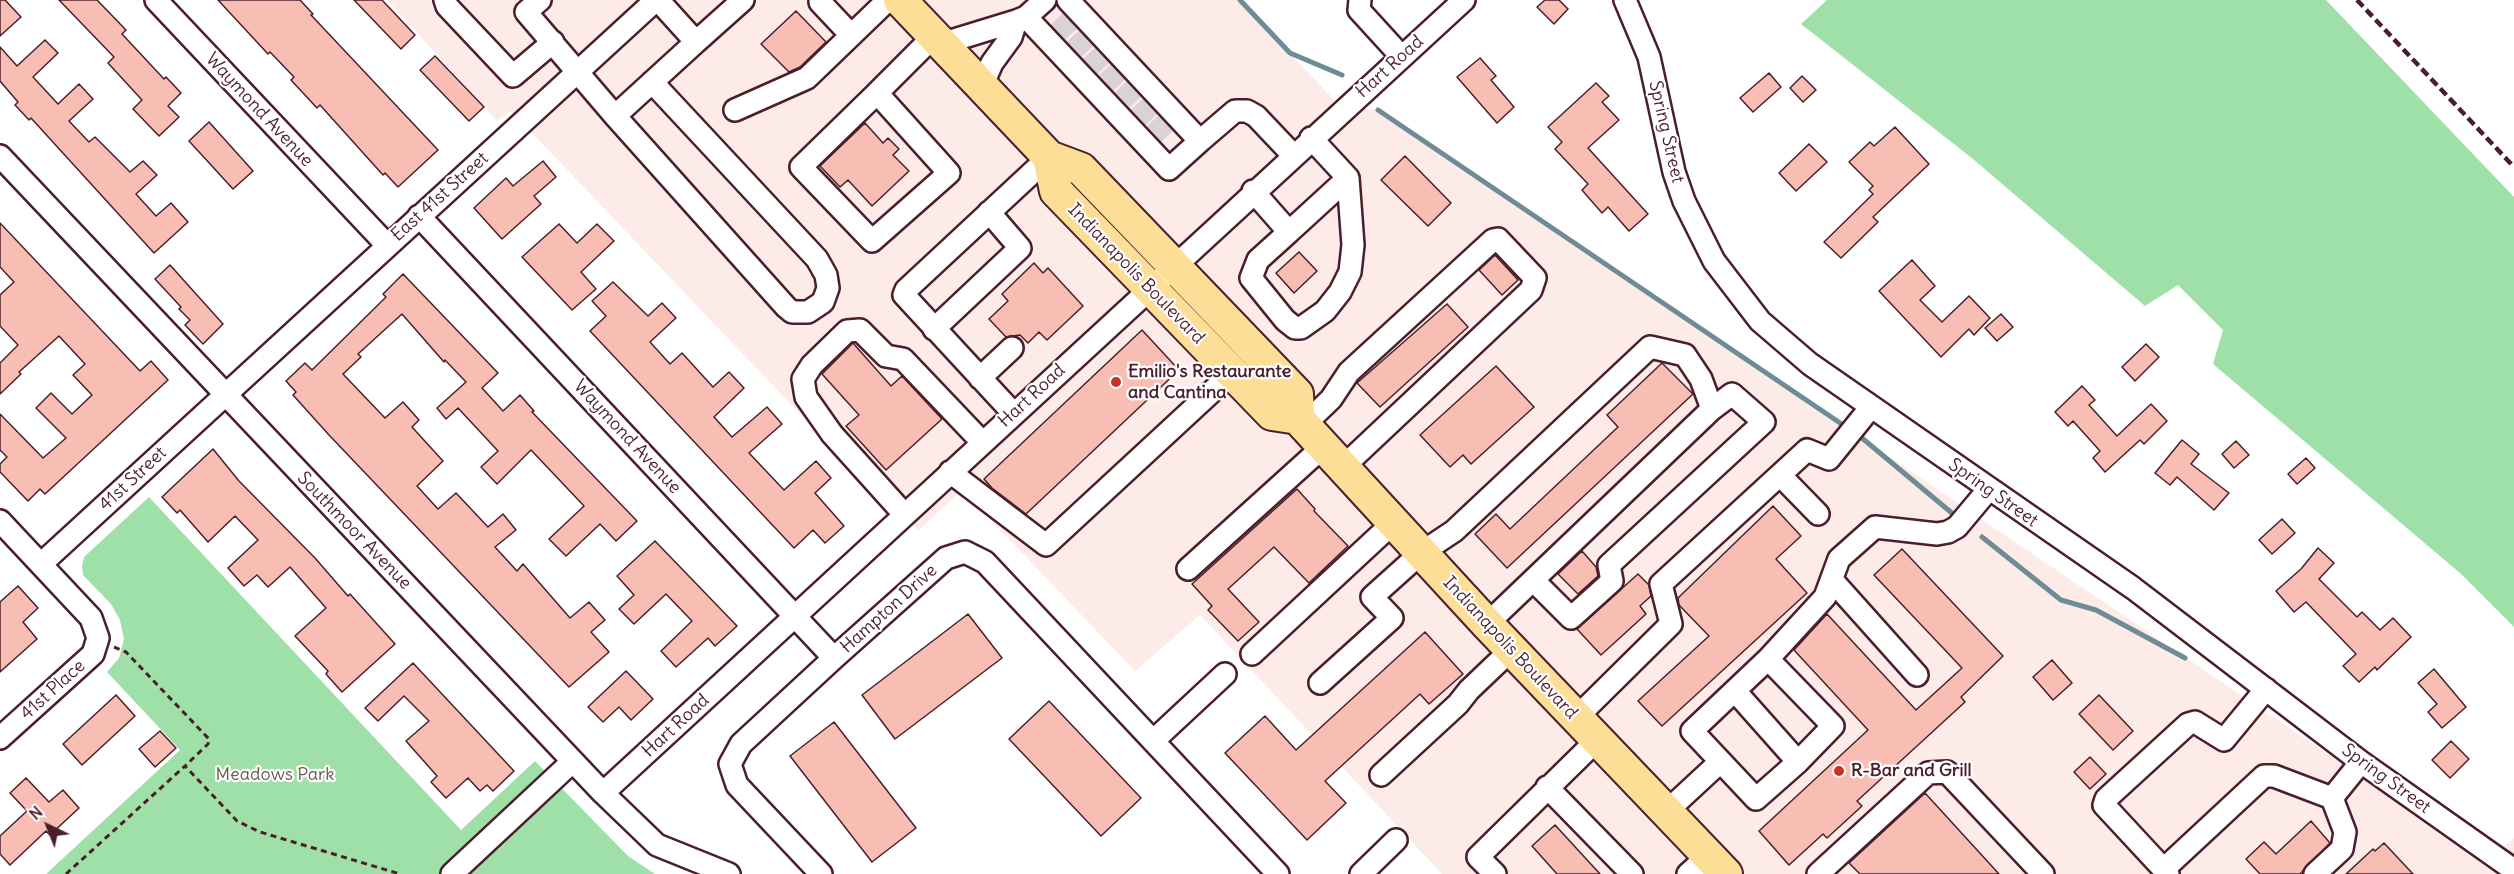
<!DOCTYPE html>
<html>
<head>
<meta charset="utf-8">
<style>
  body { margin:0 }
  #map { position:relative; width:2514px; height:874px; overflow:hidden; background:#fff; font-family:Delius,sans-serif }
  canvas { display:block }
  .north { position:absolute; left:18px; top:796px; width:60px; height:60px; -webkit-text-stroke:4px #fff; paint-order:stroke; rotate:317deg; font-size:16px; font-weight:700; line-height:24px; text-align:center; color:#4a1f2b }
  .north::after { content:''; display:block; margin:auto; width:21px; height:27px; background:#4a1f2b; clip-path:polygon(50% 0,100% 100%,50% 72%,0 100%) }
</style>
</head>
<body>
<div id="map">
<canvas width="2514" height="874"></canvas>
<div class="north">N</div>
</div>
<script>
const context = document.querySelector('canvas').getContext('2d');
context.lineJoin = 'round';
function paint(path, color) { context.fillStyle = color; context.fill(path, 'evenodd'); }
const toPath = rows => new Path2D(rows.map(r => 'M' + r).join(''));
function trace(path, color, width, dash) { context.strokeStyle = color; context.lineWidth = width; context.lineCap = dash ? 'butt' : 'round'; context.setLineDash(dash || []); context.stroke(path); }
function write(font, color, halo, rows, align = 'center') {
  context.font = font + ' Delius,sans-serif'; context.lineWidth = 4.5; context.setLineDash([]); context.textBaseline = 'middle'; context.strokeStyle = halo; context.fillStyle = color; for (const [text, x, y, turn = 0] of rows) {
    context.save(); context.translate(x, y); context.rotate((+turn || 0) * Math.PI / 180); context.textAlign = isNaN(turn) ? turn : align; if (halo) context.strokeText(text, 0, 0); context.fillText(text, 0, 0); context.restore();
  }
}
const built = toPath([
  [387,0,1239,0,1341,107,1378,110,2487,862,2514,838,2514,874,1442,874,1200,615,1135,671,962,490,919,530,888,506,511,111,497,121]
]);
const green = toPath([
  [1827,0,2326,0,2514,197,2514,627,2460,573,2213,364,2223,330,2178,285,2145,306,1973,159,1801,24],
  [149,497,461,830,535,761,628,856,655,874,46,874,180,750,107,672,119,658,124,639,120,620,111,604,83,575,82,566,84,557]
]);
const stream = toPath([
  [1240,0,1290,53,1342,75],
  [1378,110,1846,427],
  [1862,438,1953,514],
  [1982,537,2061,600,2096,610,2185,658]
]);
const building = toPath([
  [0,0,5,0,21,17,0,36,0,0],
  [59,0,97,0,126,30,122,34,164,79,166,77,181,93,168,106,179,117,159,136,133,109,142,100,108,63,114,57,59,0],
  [218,0,300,0,313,14,311,15,438,150,398,187,385,173,383,175,320,105,317,108,291,80,294,77,270,52,268,54,218,0],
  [354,0,382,0,415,35,401,49,354,0],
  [1545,0,1559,0,1568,9,1554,24,1537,7,1545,0],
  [796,11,826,42,800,67,789,72,761,44,796,11],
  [45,40,58,53,33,77,58,104,79,84,93,99,69,121,89,142,95,137,130,172,143,161,157,175,136,194,156,216,171,203,188,222,154,253,31,118,29,120,15,105,18,102,0,81,0,47,17,66,45,40],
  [435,56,484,107,469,121,420,70,435,56],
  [1480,58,1496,76,1491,80,1514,107,1497,123,1457,77,1480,58],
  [1769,73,1781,87,1753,112,1740,98,1769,73],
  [1802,76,1816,90,1803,102,1790,88,1802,76],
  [1596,83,1609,96,1602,102,1619,120,1588,148,1648,214,1629,231,1608,207,1602,213,1582,190,1588,184,1555,149,1562,142,1548,127,1596,83],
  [209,122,253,171,233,189,189,141,209,122],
  [865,123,883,143,888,138,899,149,893,155,909,171,872,206,848,180,840,187,820,166,865,123],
  [1895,127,1929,164,1873,217,1878,222,1841,258,1824,242,1873,194,1869,190,1873,186,1849,162,1870,142,1874,146,1895,127],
  [1809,144,1827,162,1796,191,1779,173,1809,144],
  [1405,156,1451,203,1428,226,1381,180,1405,156],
  [543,161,556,177,534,196,541,204,502,239,474,208,506,178,513,186,543,161],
  [0,223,140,371,151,361,168,380,45,494,40,489,28,501,0,472,0,464,7,457,0,450,0,414,43,458,66,438,36,408,51,393,72,414,92,395,73,375,85,364,59,336,19,372,21,374,0,394,0,363,18,345,0,326,0,295,14,282,0,267,0,223],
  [559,224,577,243,597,224,614,241,581,272,596,289,572,310,522,257,559,224],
  [1299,252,1317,271,1294,293,1276,273,1299,252],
  [1495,255,1518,280,1502,295,1479,270,1495,255],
  [1912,260,1935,286,1920,300,1942,322,1969,296,1990,318,1974,335,1969,329,1941,357,1879,291,1912,260],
  [1034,263,1043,273,1048,268,1083,306,1047,340,1039,332,1028,343,1020,335,1006,337,989,319,1008,301,1002,294,1034,263],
  [170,265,223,324,203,344,185,325,190,320,179,309,181,307,155,279,170,265],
  [403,274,498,373,482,388,503,411,520,395,534,411,532,412,637,521,616,541,600,524,566,556,549,539,584,506,531,450,497,484,481,467,498,451,458,408,446,419,437,408,466,382,445,360,444,362,402,314,358,354,361,357,343,374,385,418,403,402,419,420,412,427,443,461,417,486,438,509,456,493,488,527,503,514,516,530,495,547,517,571,523,564,570,618,589,602,605,620,591,632,609,652,569,687,329,435,293,395,296,392,286,381,305,363,312,370,386,297,383,294,403,274],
  [613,282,648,316,662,303,676,318,650,342,670,364,682,353,713,387,729,372,744,388,714,417,732,437,767,407,782,424,749,453,784,490,816,461,831,478,815,493,844,526,825,543,813,530,794,548,590,331,606,316,592,301,613,282],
  [1447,304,1468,327,1380,407,1357,383,1447,304],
  [2001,314,2013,327,1997,341,1985,328,2001,314],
  [1142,330,1179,370,1026,514,992,488,984,479,1142,330],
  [853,343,891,386,902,376,942,419,886,470,846,426,859,415,822,374,853,343],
  [2146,344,2159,357,2135,381,2122,367,2146,344],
  [1662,363,1693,394,1507,568,1475,534,1496,514,1510,529,1618,427,1607,415,1662,363],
  [1496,366,1534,407,1471,464,1463,455,1450,467,1420,435,1496,366],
  [2082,386,2095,400,2089,405,2117,436,2151,404,2167,421,2144,444,2140,440,2105,472,2093,458,2100,451,2073,421,2068,426,2055,412,2082,386],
  [2182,440,2199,454,2191,464,2229,493,2214,510,2177,477,2170,485,2155,473,2182,440],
  [2236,441,2249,455,2234,468,2222,454,2236,441],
  [213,449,239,481,315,558,348,596,350,594,395,644,342,692,326,674,328,671,295,636,326,608,290,567,268,587,257,575,244,586,228,568,258,540,235,516,208,542,180,510,177,513,162,497,213,449],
  [2306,458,2315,468,2297,484,2288,474,2306,458],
  [1297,489,1315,509,1314,511,1348,546,1309,583,1274,547,1228,589,1259,622,1238,641,1208,610,1212,606,1192,584,1297,489],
  [1773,506,1801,536,1776,559,1807,593,1662,726,1638,701,1709,636,1679,605,1678,598,1773,506],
  [2282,519,2295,533,2272,554,2259,540,2282,519],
  [655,541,737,626,715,646,708,638,676,667,661,651,692,621,666,594,634,624,619,609,634,595,617,576,655,541],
  [2318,548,2334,563,2319,579,2357,617,2362,612,2380,630,2393,618,2411,637,2377,670,2375,667,2359,682,2343,666,2356,654,2306,602,2294,612,2276,591,2301,569,2318,548],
  [1902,549,2003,656,1961,697,1965,702,1857,801,1862,806,1827,838,1823,834,1789,865,1759,831,1868,730,1794,650,1827,614,1916,710,1962,668,1874,575,1902,549],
  [1582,551,1596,567,1598,576,1578,594,1558,574,1582,551],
  [1638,574,1649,585,1651,596,1640,606,1646,614,1601,655,1577,629,1638,574],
  [18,586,38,608,23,622,37,639,0,672,0,602,18,586],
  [968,614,1002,658,895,739,862,695,968,614],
  [1425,632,1463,674,1429,704,1420,694,1325,781,1346,803,1307,840,1225,753,1265,716,1296,750,1425,632],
  [2052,660,2072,683,2053,700,2033,677,2052,660],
  [413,663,514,771,493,791,487,785,480,791,468,778,446,798,431,782,437,776,406,741,429,721,404,696,378,721,365,708,413,663],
  [2434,669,2466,707,2442,728,2428,712,2437,704,2418,683,2434,669],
  [626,671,653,699,631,720,619,707,603,722,588,707,626,671],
  [116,695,135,716,82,765,63,744,116,695],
  [2099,695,2133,731,2113,750,2079,714,2099,695],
  [1049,701,1141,798,1101,836,1009,739,1049,701],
  [834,722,916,828,872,862,790,756,834,722],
  [160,731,176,748,155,767,139,749,160,731],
  [2451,741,2469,759,2450,778,2432,760,2451,741],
  [2090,757,2106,774,2090,789,2074,772,2090,757],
  [26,778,49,802,63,790,79,808,50,835,46,831,10,865,0,854,0,836,27,811,10,793,26,778],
  [1925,793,1999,874,1860,874,1849,863,1925,793],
  [2311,821,2330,843,2300,874,2260,874,2246,859,2264,842,2276,854,2311,821],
  [1555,825,1600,874,1557,874,1532,846,1555,825],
  [2384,843,2413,874,2346,874,2373,849,2375,851,2384,843]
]);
const minorTunnel = toPath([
  [1055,35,1074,17],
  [1071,52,1090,35],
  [1087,69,1106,52],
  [1103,86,1122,68],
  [1119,103,1138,85],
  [1135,120,1155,102],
  [1151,137,1170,119]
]);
const path = toPath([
  [114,647,126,652,209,739,208,744,185,766],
  [66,874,185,766,237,821,260,832,400,874]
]);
const minor = toPath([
  [156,0,387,245],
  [445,0,447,6,513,76,553,42],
  [540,0,526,12,615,116,696,42,658,0],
  [1360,0,1359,10,1401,56],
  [1625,0,1649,57,1674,172,1684,201,1714,261,1760,321,1810,364,2133,588,2361,762,2514,870],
  [820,2,851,35],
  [1026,17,1169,169,1200,141,1068,0],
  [1016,21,1026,17,1045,0],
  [696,42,743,0],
  [941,44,1016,21,1011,37,992,63,982,86],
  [877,93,801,167,872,241,949,173,877,93,934,36],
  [735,110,807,78,888,0],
  [615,116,786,307,792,312,808,312,823,302,828,288,826,275,817,259,652,82],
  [1200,141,1235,111,1247,111,1256,116,1293,155],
  [0,156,603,793,657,845,729,874],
  [1253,191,1289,232,1348,178,1311,138],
  [419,216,834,658],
  [1289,232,1258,260,1251,278,1285,320,1295,328,1301,328,1325,311,1340,292,1350,272,1353,245,1348,178],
  [934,329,1020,248,989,212],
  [980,378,1012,348],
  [1013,413,904,295,906,290,1049,157],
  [1304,425,1331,399,1349,372,1493,240,1498,239,1535,278,1531,290,1343,467],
  [950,472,1046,545,1232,373],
  [1780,475,1818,514],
  [904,514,832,434,806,397,803,379,812,365,847,331,860,330,886,356,903,359,982,442],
  [0,521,91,618,98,638,93,654,0,738],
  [41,564,656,0],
  [1188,569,1324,446],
  [1832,580,1917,675],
  [1487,624,1533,580],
  [1252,654,1393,523],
  [1768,659,1833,726,1798,762,1756,799,1692,731,1768,659,1825,597,1839,559,1875,527,1937,534,1948,532,1957,527,1988,490],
  [1320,683,1392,618,1372,597,1421,553,1454,531,1650,347,1685,355,1701,379,1712,409,1533,580,1571,618,1612,581,1609,565,1764,422,1732,394,1712,409],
  [1735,691,1798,762],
  [1576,718,1671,624,1661,584,1807,450,1829,459,1871,407],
  [1153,741,1225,674],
  [1381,775,1458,704,1469,690,1511,650],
  [1547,787,1632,874],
  [603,793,1464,0],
  [1666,812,1720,762],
  [2164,869,2264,776,2274,776,2332,798],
  [452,874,573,761],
  [821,874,737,785,730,764,741,744,834,658,946,558,965,552,985,562,1278,874],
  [1361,874,1396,840],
  [1495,874,1478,857,1597,740],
  [1688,874,1708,856],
  [1818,874,1928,773,1947,772,2043,874],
  [2168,874,2104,805,2106,799,2188,724,2195,722,2224,740,2266,689],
  [2315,874,2342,849,2345,832,2332,798,2361,762]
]);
const highway = toPath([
  [900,0,1049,157,1081,169,1297,394,1298,418,1304,425,1487,624,1726,874],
  [1049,157,1056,191,1149,287,1272,414,1298,418]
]);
const rail = toPath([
  [2357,0,2514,167]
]);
const markers = [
  [1116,382,6,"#c8321e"],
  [1839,771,6,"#c8321e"]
];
const streetNames = [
  ["Hart Road",1390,67,-42],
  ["Waymond Avenue",259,110,47],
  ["Spring Street",1666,132,77],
  ["East 41st Street",440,197,-42],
  ["Indianapolis Boulevard",1136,274,46],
  ["Hart Road",1032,396,-43],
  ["Waymond Avenue",627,437,47],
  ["41st Street",133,479,-43],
  ["Spring Street",1993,493,35],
  ["Southmoor Avenue",354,531,46],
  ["Hampton Drive",889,609,-42],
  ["Indianapolis Boulevard",1510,648,47],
  ["41st Place",53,690,-42],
  ["Hart Road",676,726,-43],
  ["Spring Street",2386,779,36]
];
const poiNames = [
  ["Emilio's Restaurante",1128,372],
  ["and Cantina",1128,393],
  ["R-Bar and Grill",1851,771]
];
const parkNames = [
  ["Meadows Park",275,775]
];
paint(built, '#fdebe8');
paint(green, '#9fe0a9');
trace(stream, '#6d8c96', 5);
paint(building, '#f8bdb3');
trace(building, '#4a1f2b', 1.5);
trace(minorTunnel, '#dbd2d5', 21, [21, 10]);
trace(minor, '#4a1f2b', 26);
trace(highway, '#4a1f2b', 36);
trace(path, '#4a1f2b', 3, [6, 4.5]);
trace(minor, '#fff', 21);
trace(highway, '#fdde96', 32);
trace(rail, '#4a1f2b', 4.5, [9, 4.5]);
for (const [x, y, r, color] of markers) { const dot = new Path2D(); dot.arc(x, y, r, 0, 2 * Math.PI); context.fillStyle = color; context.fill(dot); trace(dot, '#fff', 2); }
write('18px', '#4a1f2b', '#fff', streetNames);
write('bold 18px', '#4a1f2b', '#fff', poiNames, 'left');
write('18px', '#645951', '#fff', parkNames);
</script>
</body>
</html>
